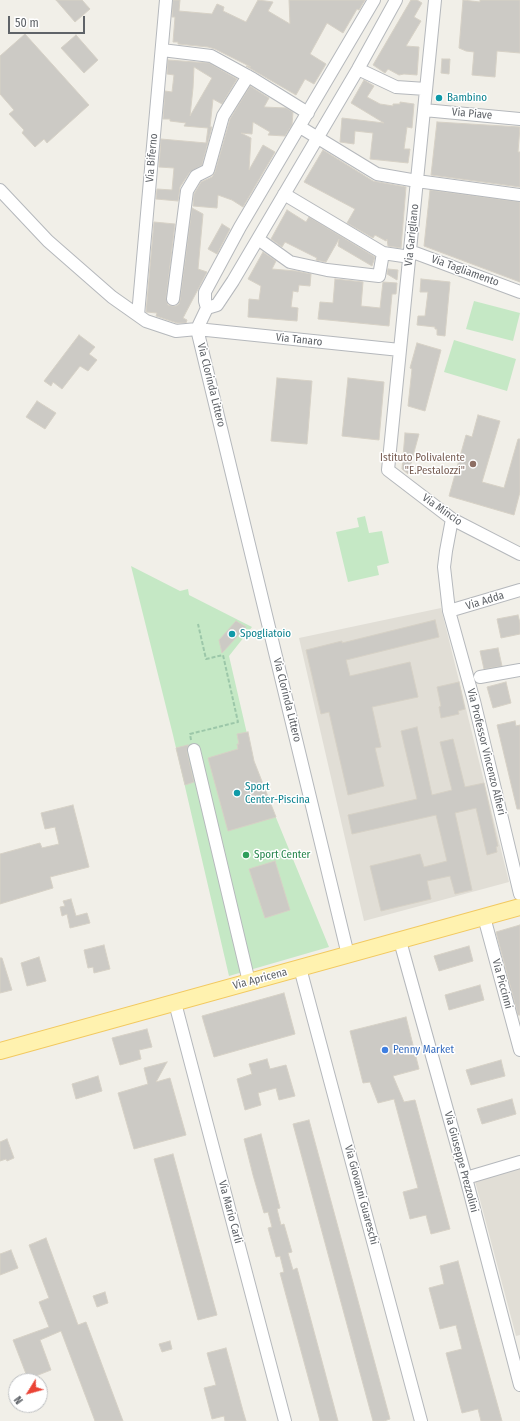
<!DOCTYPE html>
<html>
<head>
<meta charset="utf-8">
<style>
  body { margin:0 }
  #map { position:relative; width:520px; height:1421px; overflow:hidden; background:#f1efe8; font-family:"Fira Sans Condensed",sans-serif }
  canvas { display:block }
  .north { position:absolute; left:8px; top:1373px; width:40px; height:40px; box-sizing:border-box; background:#fff; border:1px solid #bfc1c3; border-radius:50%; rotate:233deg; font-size:11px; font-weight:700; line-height:16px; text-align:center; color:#5f6368 }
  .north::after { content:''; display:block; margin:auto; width:14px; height:18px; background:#ea4335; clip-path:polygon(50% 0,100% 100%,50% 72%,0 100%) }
  .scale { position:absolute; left:8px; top:16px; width:77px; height:18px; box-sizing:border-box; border:2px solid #5f6368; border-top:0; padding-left:5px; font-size:12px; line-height:14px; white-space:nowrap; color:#5f6368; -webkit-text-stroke:3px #fff; paint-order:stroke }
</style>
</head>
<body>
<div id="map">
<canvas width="520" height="1421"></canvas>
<div class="north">N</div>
<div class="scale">50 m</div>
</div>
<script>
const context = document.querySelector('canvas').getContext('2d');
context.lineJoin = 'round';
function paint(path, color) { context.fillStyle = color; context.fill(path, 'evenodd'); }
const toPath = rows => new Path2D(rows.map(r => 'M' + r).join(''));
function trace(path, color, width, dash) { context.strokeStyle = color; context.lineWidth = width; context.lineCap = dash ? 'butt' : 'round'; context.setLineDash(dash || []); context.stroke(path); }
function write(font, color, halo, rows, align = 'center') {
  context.font = font + ' "Fira Sans Condensed",sans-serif'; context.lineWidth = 3; context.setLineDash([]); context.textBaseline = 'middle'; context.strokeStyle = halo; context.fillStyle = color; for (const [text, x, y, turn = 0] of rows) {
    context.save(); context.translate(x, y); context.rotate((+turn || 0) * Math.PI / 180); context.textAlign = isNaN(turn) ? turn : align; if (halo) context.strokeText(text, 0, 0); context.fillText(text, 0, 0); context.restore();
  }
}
const education = toPath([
  [441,608,509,882,364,921,299,638],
  [520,1168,520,1335,516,1336,475,1181]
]);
const green = toPath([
  [474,301,520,313,513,341,466,329],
  [454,340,516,359,507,391,444,372],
  [365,516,369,533,382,531,389,563,377,566,379,575,348,582,336,532,359,527,357,518],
  [131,566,180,591,188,589,189,595,252,627,229,656,254,764,329,947,229,976,173,735]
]);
const building = toPath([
  [56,0,82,0,90,9,75,22,56,0],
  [173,0,180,0,179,11,212,14,217,4,224,7,223,11,246,22,258,0,273,2,268,11,290,24,289,0,365,0,359,10,357,9,343,33,327,23,310,54,326,64,314,84,305,79,296,95,246,66,251,67,215,49,208,47,178,44,178,42,173,42,175,17,172,17,173,0],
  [411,0,417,0,422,3,414,17,421,21,406,46,419,47,417,75,404,74,399,75,388,69,385,73,373,65,411,0],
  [463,0,480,2,480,0,520,0,520,53,497,51,495,77,472,75,474,52,466,51,459,48,463,0],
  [25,34,89,105,47,143,44,139,35,147,22,133,24,130,9,114,14,110,0,94,0,56,25,34],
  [76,35,98,60,84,73,61,48,76,35],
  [442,59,450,59,449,74,441,73,442,59],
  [168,60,209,63,237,79,222,104,213,99,210,127,212,127,202,165,190,172,180,187,178,201,156,199,157,189,172,190,174,168,159,167,161,139,206,143,208,128,184,126,186,123,170,121,170,119,163,119,165,91,172,92,174,75,167,74,168,60],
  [194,67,212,78,190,116,193,88,194,67],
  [364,80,374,86,367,97,380,104,393,106,393,104,400,104,400,102,414,104,412,128,407,127,404,149,410,149,408,163,370,159,373,133,355,131,354,144,340,142,342,118,384,123,351,103,364,80],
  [250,86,269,98,264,107,286,108,293,112,292,125,285,136,268,135,270,132,253,122,252,134,241,133,251,138,249,170,263,145,275,152,243,207,232,200,218,195,217,208,193,206,194,194,201,182,212,177,215,172,230,119,250,86],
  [437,122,520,127,518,152,520,152,520,187,431,175,437,122],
  [323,150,373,181,406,187,401,248,388,246,387,239,386,241,375,235,373,238,347,223,355,209,304,182,323,150],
  [430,190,520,202,520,282,424,246,430,190],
  [192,208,203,214,198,269,207,272,183,318,187,320,186,323,177,323,156,316,157,313,146,312,154,222,175,224,166,298,168,305,172,306,176,306,179,304,180,300,192,208],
  [287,210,306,222,309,217,375,257,372,266,338,246,339,239,326,262,316,260,317,258,285,242,282,247,271,239,287,210],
  [222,224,230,229,217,254,208,249,222,224],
  [263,252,276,261,272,269,296,271,311,274,310,286,299,285,298,292,293,291,291,307,298,308,297,321,248,317,249,299,259,300,261,286,248,279,263,252],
  [388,269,398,270,397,280,387,274,388,269],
  [335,279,363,282,361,306,380,308,383,282,397,283,396,294,392,294,389,326,318,319,320,302,333,303,335,279],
  [421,279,450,282,445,336,437,335,437,329,435,329,435,327,417,325,418,316,425,316,428,292,420,292,421,279],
  [79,335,95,347,89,354,97,360,88,371,80,366,62,389,53,382,51,386,44,381,79,335],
  [417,343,441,350,425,411,408,406,412,369,410,368,417,343],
  [277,378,312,381,307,444,271,441,277,378],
  [348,378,384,382,379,440,342,436,348,378],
  [37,401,56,413,45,429,26,417,37,401],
  [478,415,500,421,482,482,504,488,518,439,520,439,520,492,514,515,449,496,466,435,472,437,478,415],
  [405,433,419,434,408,474,402,469,405,433],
  [518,615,520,623,520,634,501,638,497,619,518,615],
  [435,620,439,637,346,660,350,676,410,662,418,697,372,707,381,747,375,748,384,786,348,795,329,712,321,714,306,650,342,641,342,643,435,620],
  [236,621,246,627,222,653,219,640,236,621],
  [498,648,502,666,484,669,480,651,498,648],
  [459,682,465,709,458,711,459,714,441,718,439,707,441,706,437,687,459,682],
  [506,682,511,703,493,708,487,687,506,682],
  [515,721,516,726,520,725,520,809,517,809,497,725,515,721],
  [417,727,432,795,452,790,440,742,453,739,465,787,484,783,498,846,496,847,497,852,487,855,476,808,455,813,472,890,455,894,450,876,427,881,431,899,381,911,370,866,420,854,424,867,447,861,436,815,352,834,348,815,417,799,401,731,417,727],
  [248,732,254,761,276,817,228,831,208,758,238,749,237,744,239,744,237,734,248,732],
  [188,745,187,752,194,782,185,785,176,748,188,745],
  [73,805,89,867,50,877,53,888,0,904,0,854,40,843,42,848,59,844,55,827,45,829,41,813,73,805],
  [275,861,290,910,265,918,249,869,275,861],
  [71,899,76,916,87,913,90,923,70,928,67,914,62,916,60,907,65,906,63,901,71,899],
  [520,925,520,1015,518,1015,496,932,520,925],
  [104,945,110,969,94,973,93,967,88,968,84,950,104,945],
  [469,946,473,961,439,971,434,956,469,946],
  [39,957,46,981,27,986,21,963,39,957],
  [0,958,2,958,12,990,0,993,0,958],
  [480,985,484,1000,449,1010,445,995,480,985],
  [284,993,295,1034,214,1057,202,1016,284,993],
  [406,1017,419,1069,393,1076,404,1102,415,1100,450,1229,431,1234,426,1215,410,1219,403,1192,418,1188,394,1099,378,1103,370,1082,363,1083,350,1031,406,1017],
  [147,1029,152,1047,139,1050,141,1059,120,1065,112,1038,147,1029],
  [267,1059,270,1069,286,1065,295,1096,279,1100,276,1088,258,1093,261,1105,245,1110,237,1079,252,1074,249,1064,267,1059],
  [501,1060,505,1076,471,1085,466,1070,501,1060],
  [167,1062,156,1082,170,1078,186,1135,134,1149,118,1093,148,1084,144,1068,167,1062],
  [98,1076,102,1091,76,1099,72,1084,98,1076],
  [512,1099,516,1114,482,1124,477,1109,512,1099],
  [309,1120,390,1419,384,1421,373,1421,293,1124,309,1120],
  [261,1134,280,1208,277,1209,281,1225,284,1224,292,1252,288,1253,293,1270,297,1268,338,1421,320,1421,280,1273,284,1272,280,1256,276,1257,268,1228,272,1227,268,1212,264,1213,253,1175,244,1139,261,1134],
  [7,1139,14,1158,7,1161,6,1159,0,1161,0,1142,7,1139],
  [173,1154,217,1315,198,1320,154,1159,173,1154],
  [46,1238,78,1325,86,1322,123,1421,95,1421,61,1331,40,1340,51,1370,28,1379,13,1340,49,1327,39,1302,49,1298,29,1245,46,1238],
  [11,1250,18,1268,0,1275,0,1254,11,1250],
  [458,1261,475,1324,502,1421,481,1421,478,1409,462,1413,446,1353,462,1349,456,1325,440,1329,429,1288,444,1284,440,1266,458,1261],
  [105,1292,108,1303,97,1307,93,1296,105,1292],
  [170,1341,172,1349,162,1352,159,1344,170,1341],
  [226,1348,243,1411,246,1421,225,1421,224,1416,212,1419,204,1388,216,1385,207,1353,226,1348]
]);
const path = toPath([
  [191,740,190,734,238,722,223,655,206,659,198,624]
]);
const minor = toPath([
  [374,0,240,227,205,292,205,301,207,308,217,305,233,281,358,69,396,0],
  [435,0,388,470,452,519,520,554],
  [162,50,211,56,253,79,308,113],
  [358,69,396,87,426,89],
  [424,110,520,119],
  [300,127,377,174,417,181,520,195],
  [0,190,48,241,112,297,146,321,176,331,197,329,400,350],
  [284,194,383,253,410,257],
  [258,239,290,262,327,270,379,276,383,253],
  [410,251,520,292],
  [173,299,187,191,196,176,208,170,223,116,248,76],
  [138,315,166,0],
  [197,329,348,955],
  [197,329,207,308],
  [452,519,446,551,444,567,449,611,474,701,520,894],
  [449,611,520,590],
  [480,677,520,670],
  [194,750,249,982],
  [484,917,520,1050],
  [400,941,466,1178,520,1385],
  [300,968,421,1421],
  [175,1003,285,1421],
  [466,1178,520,1162]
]);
const major = toPath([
  [0,1051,520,907]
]);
const markers = [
  [439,98,4,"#0f9aa8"],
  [473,464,4,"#8d6e63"],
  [232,634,4,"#0f9aa8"],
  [237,793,4,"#0f9aa8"],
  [246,855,4,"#2e9e5b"],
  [385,1050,4,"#3f7fe0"]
];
const cultureNames = [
  ["Bambino",447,98],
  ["Spogliatoio",240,634],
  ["Sport",245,787],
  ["Center-Piscina",245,800]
];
const streetNames = [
  ["Via Piave",472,114,5],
  ["Via Biferno",152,158,-85],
  ["Via Garigliano",412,235,-84],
  ["Via Tagliamento",465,271,20],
  ["Via Tanaro",299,340,6],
  ["Via Clorinda Littero",211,385,76],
  ["Via Mincio",442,510,35],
  ["Via Adda",485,601,-17],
  ["Via Clorinda Littero",287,700,76],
  ["Via Professor Vincenzo Alfieri",486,752,76],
  ["Via Apricena",260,979,-15],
  ["Via Piccinni",502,984,75],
  ["Via Giuseppe Prezzolini",461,1162,75],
  ["Via Giovanni Guareschi",361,1195,75],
  ["Via Mario Carli",230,1212,75]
];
const educationNames = [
  ["Istituto Polivalente",465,458],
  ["\"E.Pestalozzi\"",465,471]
];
const leisureNames = [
  ["Sport Center",254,855]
];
const shopNames = [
  ["Penny Market",393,1050]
];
paint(education, '#e1ded6');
paint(green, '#c5e8c5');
paint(building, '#cccac5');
trace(building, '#d6d1c6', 1);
trace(minor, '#b5b8bc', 14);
trace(major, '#f2c960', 18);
trace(path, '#9cc7a9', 2, [4, 2]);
trace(minor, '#fff', 12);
trace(major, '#fff2af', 16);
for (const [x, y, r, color] of markers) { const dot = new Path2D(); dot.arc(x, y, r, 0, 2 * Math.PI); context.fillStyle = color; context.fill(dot); trace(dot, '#fff', 1.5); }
write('11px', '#0d838f', '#fff', cultureNames, 'left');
write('11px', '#5f6368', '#fff', streetNames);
write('11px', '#785e54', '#fff', educationNames, 'right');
write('11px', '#27864d', '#fff', leisureNames, 'left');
write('11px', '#366cbe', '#fff', shopNames, 'left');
</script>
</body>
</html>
